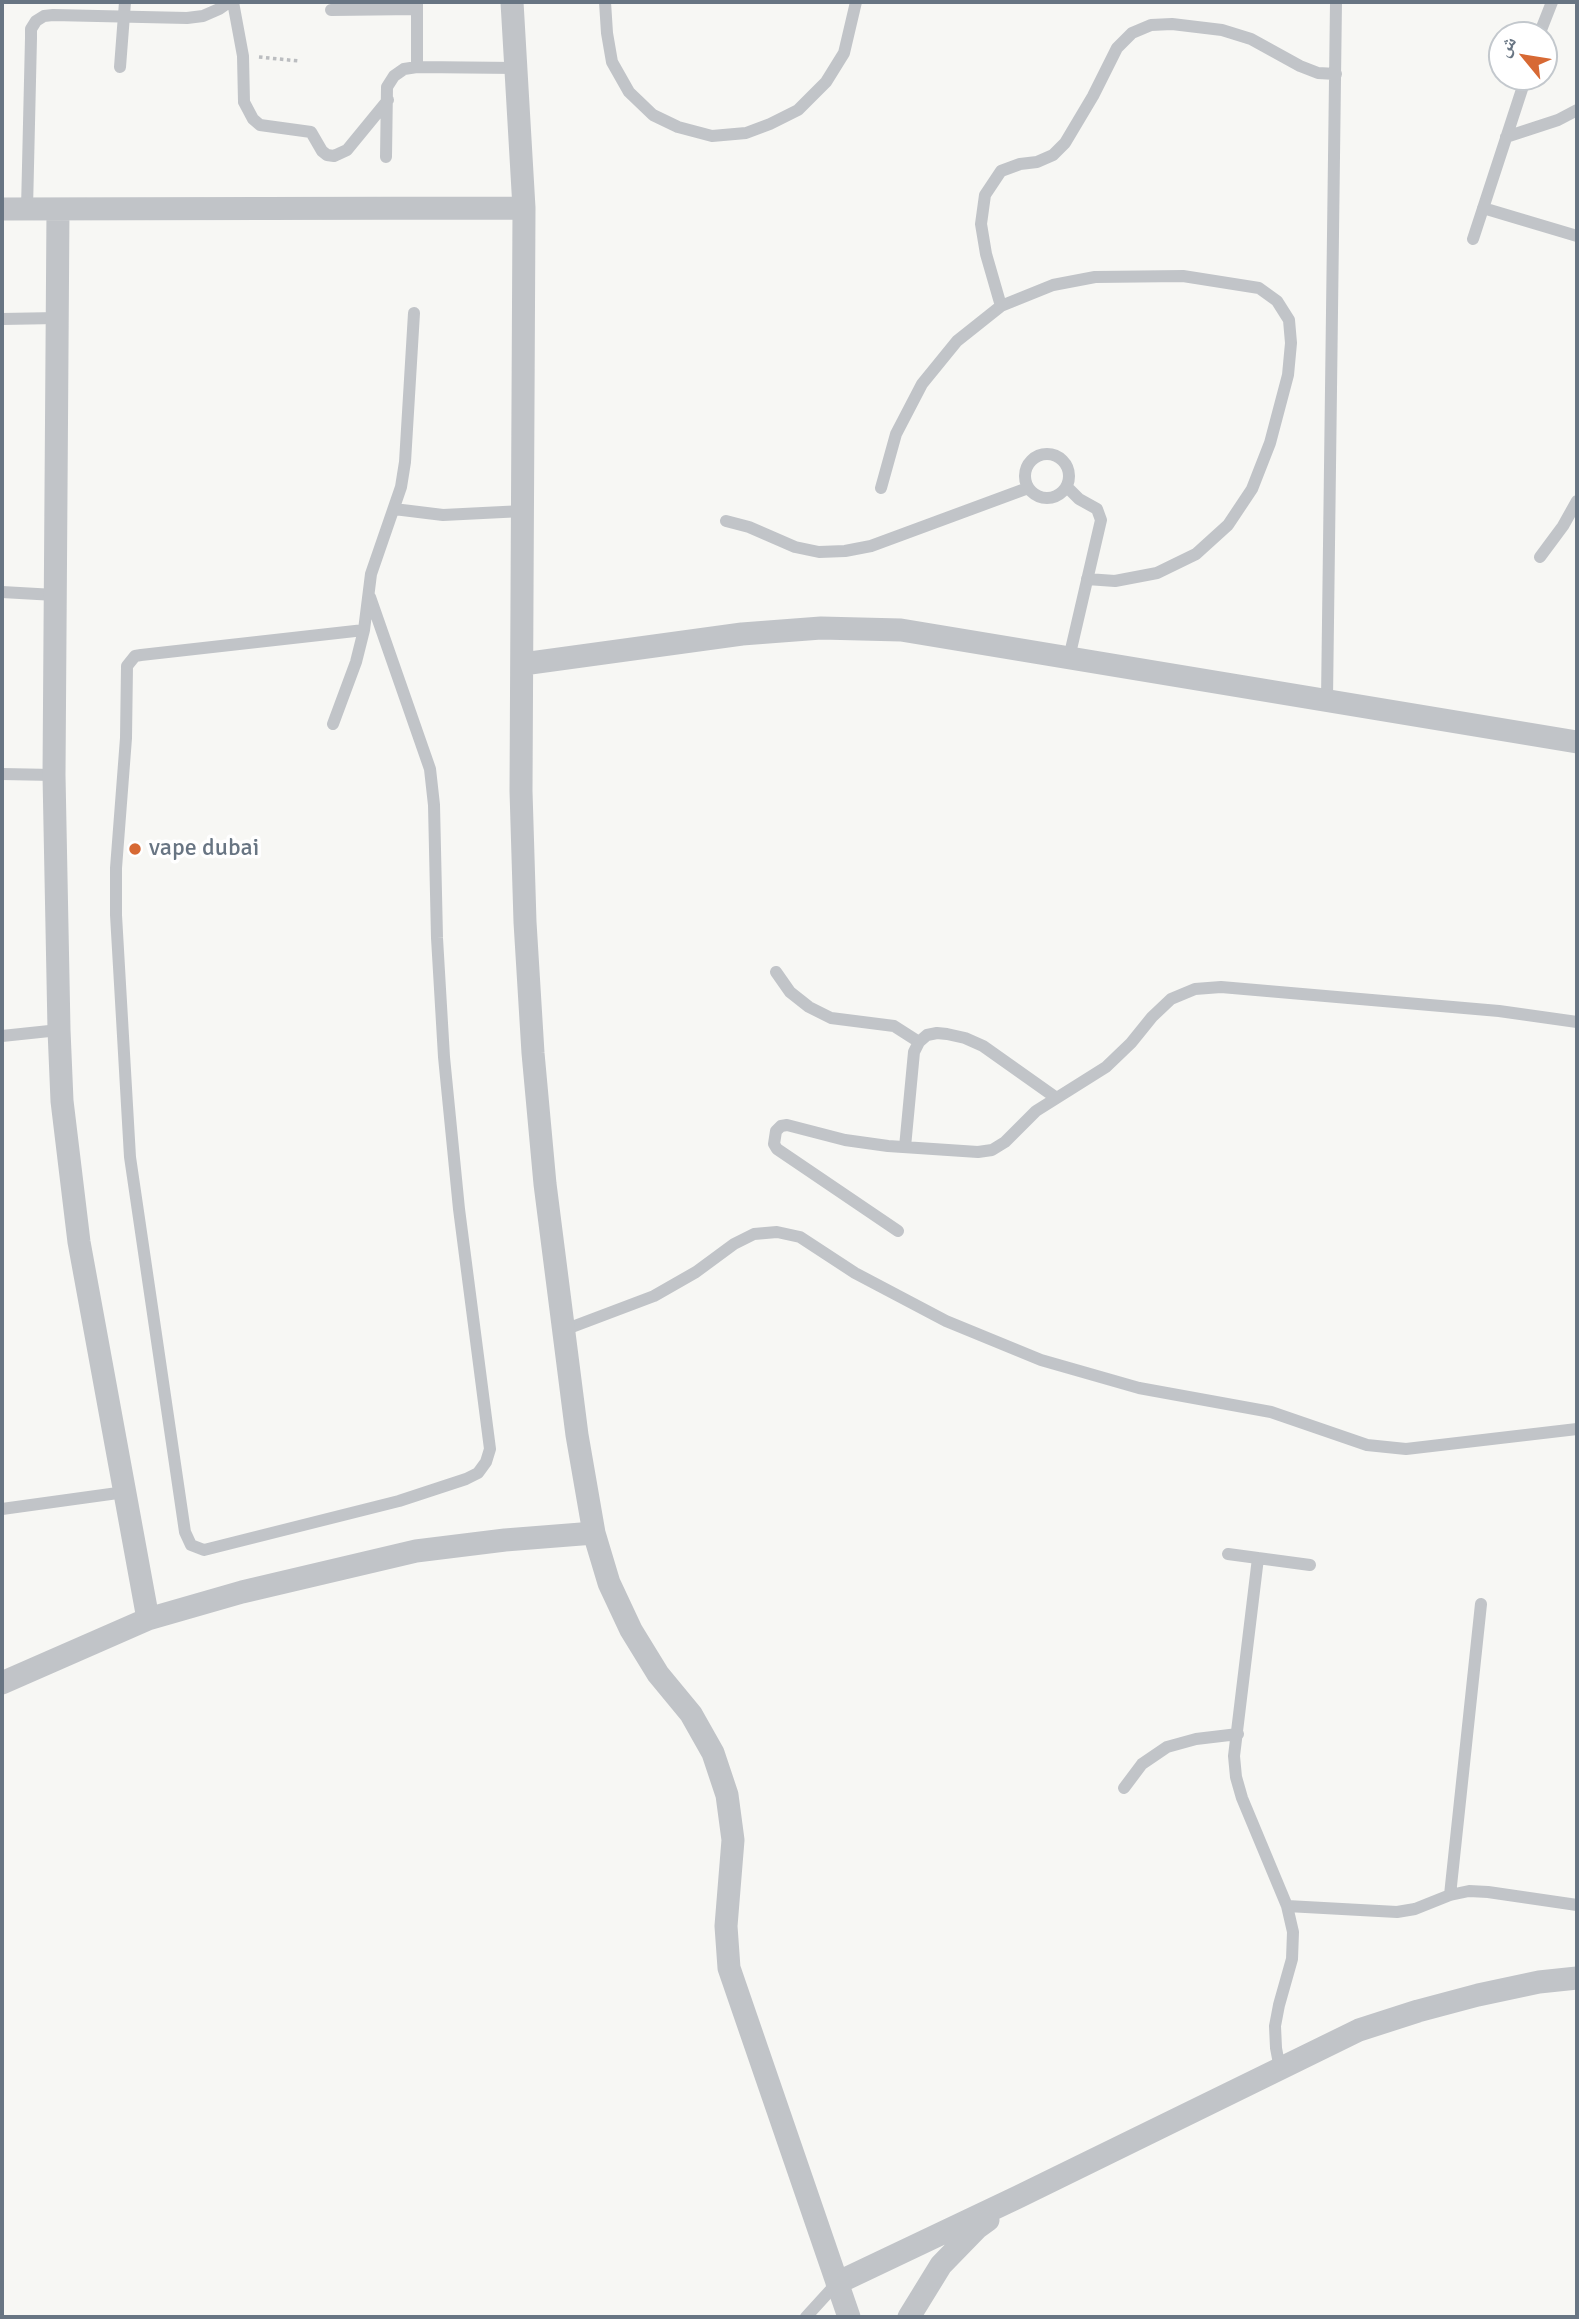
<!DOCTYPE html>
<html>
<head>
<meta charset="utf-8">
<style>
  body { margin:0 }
  #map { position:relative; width:1579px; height:2319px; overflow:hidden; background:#f7f7f4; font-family:Signika,"Noto Naskh Arabic",sans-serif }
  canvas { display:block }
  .frame { position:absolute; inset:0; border:4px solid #687583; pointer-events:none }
  .north { position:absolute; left:1488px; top:21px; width:70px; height:70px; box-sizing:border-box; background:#fff; border:2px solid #c3c8cd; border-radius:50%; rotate:300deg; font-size:19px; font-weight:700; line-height:28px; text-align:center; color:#687583 }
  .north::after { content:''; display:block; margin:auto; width:24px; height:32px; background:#d76934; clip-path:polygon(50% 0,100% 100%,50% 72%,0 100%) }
</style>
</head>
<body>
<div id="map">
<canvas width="1579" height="2319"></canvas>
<div class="frame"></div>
<div class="north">ش</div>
</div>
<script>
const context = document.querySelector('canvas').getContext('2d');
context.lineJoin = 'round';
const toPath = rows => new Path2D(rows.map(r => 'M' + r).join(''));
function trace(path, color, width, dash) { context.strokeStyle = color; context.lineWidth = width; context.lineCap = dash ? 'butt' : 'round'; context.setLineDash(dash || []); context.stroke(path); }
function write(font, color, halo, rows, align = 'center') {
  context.font = font + ' Signika,sans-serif'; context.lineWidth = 7; context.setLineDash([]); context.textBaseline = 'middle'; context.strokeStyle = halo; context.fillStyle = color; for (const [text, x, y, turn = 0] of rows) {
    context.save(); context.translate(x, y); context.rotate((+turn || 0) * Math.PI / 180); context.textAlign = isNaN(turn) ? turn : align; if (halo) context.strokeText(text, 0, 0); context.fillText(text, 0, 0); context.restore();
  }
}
const path = toPath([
  [259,57,299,61]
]);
const lane = toPath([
  [233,2,243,56,244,102,253,119,260,125,311,132,322,151,327,155,334,156,347,150,388,100],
  [605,2,607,33,612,62,629,92,653,115,678,127,712,136,746,133,770,124,798,110,826,82,844,53,856,2],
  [331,10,417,9],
  [1539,35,1552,2],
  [120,67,125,2],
  [417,67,417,2],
  [1506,137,1558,120,1577,110],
  [386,157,387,87,394,76,404,69,417,67,516,68],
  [1483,208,1577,236],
  [27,209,31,38,31,29,36,21,44,16,53,15,187,18,203,16,219,9,229,2],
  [1473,239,1526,77],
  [1001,306,986,254,981,224,985,195,1001,171,1020,164,1037,162,1053,155,1065,143,1093,96,1117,48,1132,33,1151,25,1172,24,1222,30,1251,39,1300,66,1318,73,1336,74],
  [2,319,57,318],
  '1025 476a22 22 0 1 1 44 0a22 22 0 1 1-44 0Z',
  [1067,487,1079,499,1097,509,1101,520,1069,658],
  [881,488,896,434,922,384,957,341,1001,306,1053,285,1095,277,1183,276,1259,288,1277,301,1289,320,1291,343,1288,375,1270,443,1252,489,1228,525,1196,554,1157,573,1115,581,1087,579],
  [394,509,443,515,523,511],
  [726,521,749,527,795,547,819,552,845,551,871,546,1028,488],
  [1540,557,1563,526,1577,501],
  [2,592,55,595],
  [364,630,141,655,135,656,127,666,126,738,116,868,116,915,130,1157,185,1532,191,1545,204,1550,399,1501,466,1479,478,1473,486,1462,490,1449,459,1209,444,1057,437,938,434,805,430,769,370,597],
  [1327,700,1336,2],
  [333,724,356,662,364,630,371,574,401,487,405,462,414,313],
  [2,774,54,775],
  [776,972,790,992,809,1007,831,1018,894,1026,919,1042],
  [2,1036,59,1030],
  [905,1147,914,1052,919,1042,927,1035,937,1033,947,1034,965,1038,983,1046,1055,1097],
  [898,1231,777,1149,774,1144,776,1131,781,1126,787,1125,845,1140,888,1146,978,1152,992,1150,1005,1142,1036,1111,1106,1067,1131,1043,1152,1017,1171,999,1195,989,1221,987,1499,1011,1577,1022],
  [564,1330,654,1296,696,1272,734,1244,754,1234,777,1232,800,1237,855,1273,946,1321,1041,1360,1139,1388,1271,1412,1367,1445,1406,1449,1577,1429],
  [2,1509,125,1492],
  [1228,1554,1310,1565],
  [1258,1558,1234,1756,1236,1777,1242,1798,1287,1906,1293,1932,1292,1959,1279,2005,1275,2026,1276,2048,1280,2069],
  [1124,1788,1142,1764,1167,1747,1196,1739,1238,1734],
  [1450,1895,1481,1604],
  [1287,1906,1397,1912,1415,1909,1450,1895,1469,1891,1488,1892,1577,1905],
  [806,2317,837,2283]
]);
const street = toPath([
  [512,2,524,208,521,791,525,922,533,1053,545,1184,577,1435,594,1533,609,1583,631,1630,658,1674,691,1714,713,1753,727,1795,733,1840,726,1926,729,1968,849,2317],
  [2,209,524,208],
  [58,209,54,775,59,1030,62,1101,79,1242,148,1619],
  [523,664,742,634,821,628,901,630,1577,742],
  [2,1683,148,1619,242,1592,416,1551,505,1540,594,1533],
  [837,2283,1018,2197,1359,2030,1418,2011,1478,1995,1539,1982,1577,1978],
  [909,2317,941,2265,977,2228,988,2220]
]);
const markers = [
  [135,849,7,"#d76934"]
];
const poiNames = [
  ["vape dubai",149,849]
];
trace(path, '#bbbdc0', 3.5, [3.5, 3.5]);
trace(lane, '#c1c4c8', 12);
trace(street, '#c1c4c8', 23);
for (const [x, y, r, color] of markers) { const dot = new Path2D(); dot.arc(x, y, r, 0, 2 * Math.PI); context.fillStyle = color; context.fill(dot); trace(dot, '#fff', 2.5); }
write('24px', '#687583', '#fff', poiNames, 'left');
</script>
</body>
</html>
